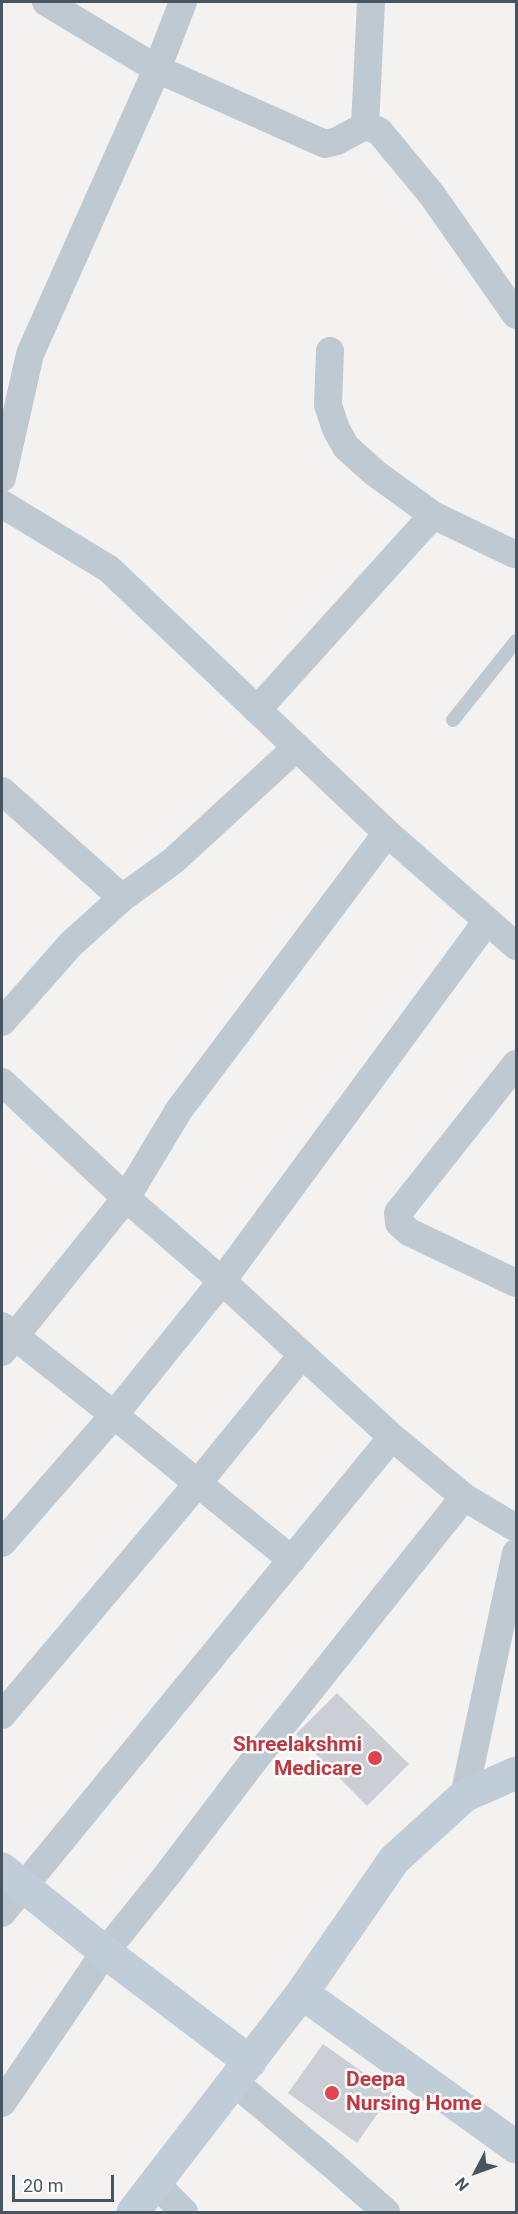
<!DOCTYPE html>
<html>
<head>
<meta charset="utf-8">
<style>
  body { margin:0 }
  #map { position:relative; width:518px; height:2214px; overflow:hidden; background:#f4f1f1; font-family:Roboto,sans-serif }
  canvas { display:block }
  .frame { position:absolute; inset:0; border:3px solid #475561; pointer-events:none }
  .north { position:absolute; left:446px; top:2142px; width:60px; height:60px; -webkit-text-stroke:4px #fff; paint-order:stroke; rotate:229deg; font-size:16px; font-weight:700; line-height:24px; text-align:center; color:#475561 }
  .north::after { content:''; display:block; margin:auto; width:21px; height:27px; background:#475561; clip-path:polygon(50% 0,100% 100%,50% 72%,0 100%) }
  .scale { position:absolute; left:12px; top:2175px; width:102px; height:27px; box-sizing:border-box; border:3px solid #475561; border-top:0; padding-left:8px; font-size:18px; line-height:21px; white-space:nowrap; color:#475561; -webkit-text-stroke:4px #fff; paint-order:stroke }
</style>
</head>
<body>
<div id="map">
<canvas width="518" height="2214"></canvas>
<div class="frame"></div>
<div class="north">N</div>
<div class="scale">20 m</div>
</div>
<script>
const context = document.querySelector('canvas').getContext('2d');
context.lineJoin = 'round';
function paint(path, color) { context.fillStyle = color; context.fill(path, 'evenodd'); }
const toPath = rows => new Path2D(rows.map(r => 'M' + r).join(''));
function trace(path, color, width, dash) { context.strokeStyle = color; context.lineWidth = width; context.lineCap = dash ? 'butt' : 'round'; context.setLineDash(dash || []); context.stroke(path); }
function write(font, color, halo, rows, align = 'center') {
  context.font = font + ' Roboto,sans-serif'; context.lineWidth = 5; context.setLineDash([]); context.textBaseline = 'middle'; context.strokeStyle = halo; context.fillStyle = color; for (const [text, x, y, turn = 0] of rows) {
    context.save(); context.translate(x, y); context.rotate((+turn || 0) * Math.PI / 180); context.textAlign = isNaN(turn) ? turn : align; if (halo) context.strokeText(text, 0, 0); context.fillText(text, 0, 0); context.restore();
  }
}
const building = toPath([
  [337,1693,409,1764,367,1806,296,1734],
  [323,2044,392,2093,357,2143,288,2093]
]);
const lane = toPath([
  [453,720,516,641]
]);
const street = toPath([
  [46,2,157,69,325,144,337,141,365,126,379,131,432,195,516,315],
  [365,126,371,2],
  [330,351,328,405,336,429,346,447,375,473,433,515,514,554],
  [2,478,30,354,157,69,183,2],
  [2,504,109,569,387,833,516,946],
  [257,710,433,515],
  [2,791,122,898],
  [2,1022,71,944,122,898,173,861,297,747],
  [516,1064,398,1213,399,1223,409,1232,516,1283],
  [2,1082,126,1198,222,1281,392,1437,464,1497,516,1528],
  [2,1326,114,1415,292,1560],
  [2,1352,126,1198,179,1110,387,833],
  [2,1543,114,1415,222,1281,487,921],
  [2,1715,198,1483,302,1355],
  [464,1796,516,1553],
  [2,1913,392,1437],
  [234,2082,334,2166,386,2212],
  [2,2103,105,1952,167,1875,252,1763,464,1497],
  [156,2184,184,2212]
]);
const secondary = toPath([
  [2,1869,105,1952,250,2062],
  [302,1993,516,2147],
  [133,2212,302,1993,394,1860,464,1796,516,1773]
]);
const markers = [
  [375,1758,8,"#e0444e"],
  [332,2093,8,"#e0444e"]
];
const healthNames = [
  ["Shreelakshmi",362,1746],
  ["Medicare",362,1770],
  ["Deepa",346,2081,"left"],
  ["Nursing Home",346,2105,"left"]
];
paint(building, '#cbced4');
trace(lane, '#bec9d2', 14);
trace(street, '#bec9d2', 28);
trace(secondary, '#c1ccd9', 33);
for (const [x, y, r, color] of markers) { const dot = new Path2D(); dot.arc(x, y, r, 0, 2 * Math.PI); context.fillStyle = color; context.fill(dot); trace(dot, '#fff', 2); }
write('bold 21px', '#be3a42', '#fff', healthNames, 'right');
</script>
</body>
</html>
